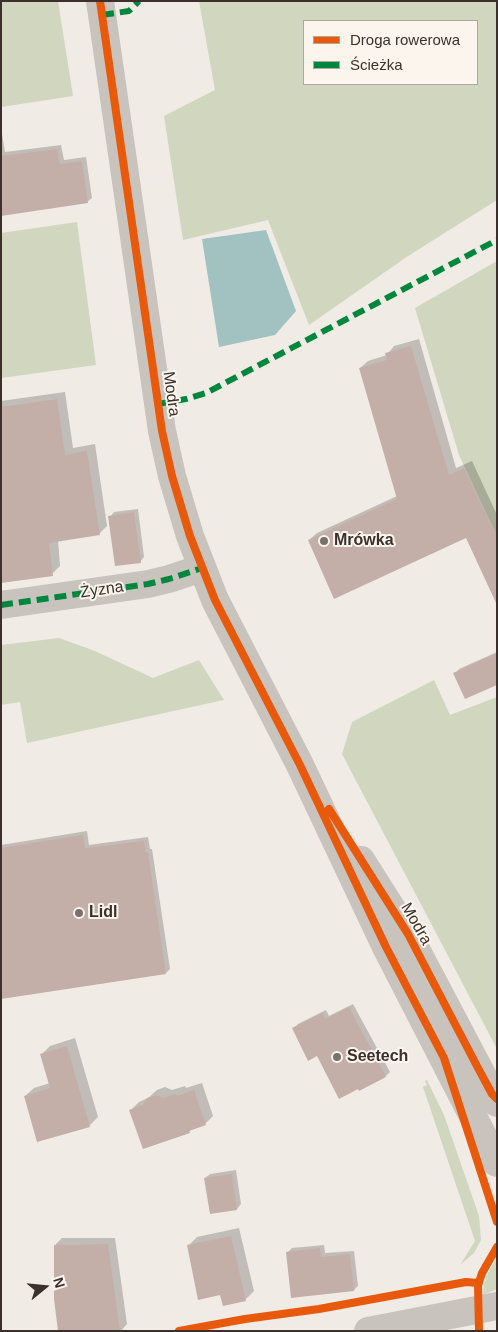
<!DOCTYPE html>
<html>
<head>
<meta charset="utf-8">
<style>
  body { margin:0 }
  #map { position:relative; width:498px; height:1332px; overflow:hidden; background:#f0ebe5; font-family:Helvetica,sans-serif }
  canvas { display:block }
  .frame { position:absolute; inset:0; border:2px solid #3b302b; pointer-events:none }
  .legend { position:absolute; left:303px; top:20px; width:175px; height:65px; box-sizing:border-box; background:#fbf5ee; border:1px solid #aea6a0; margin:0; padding:6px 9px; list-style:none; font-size:15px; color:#3b302b }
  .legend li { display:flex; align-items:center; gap:10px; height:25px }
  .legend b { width:25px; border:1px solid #aea6a0 }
  .north { position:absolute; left:20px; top:1262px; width:50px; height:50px; -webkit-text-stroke:4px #fbf5ee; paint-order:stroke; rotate:73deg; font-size:14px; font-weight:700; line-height:20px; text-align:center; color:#3b302b }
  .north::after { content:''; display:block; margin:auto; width:18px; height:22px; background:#3b302b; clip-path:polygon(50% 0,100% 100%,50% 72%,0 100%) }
</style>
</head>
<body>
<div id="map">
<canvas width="498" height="1332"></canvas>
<div class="frame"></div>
<ul class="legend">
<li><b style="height:6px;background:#e8590c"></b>Droga rowerowa</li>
<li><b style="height:6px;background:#00873e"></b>Ścieżka</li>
</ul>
<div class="north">N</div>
</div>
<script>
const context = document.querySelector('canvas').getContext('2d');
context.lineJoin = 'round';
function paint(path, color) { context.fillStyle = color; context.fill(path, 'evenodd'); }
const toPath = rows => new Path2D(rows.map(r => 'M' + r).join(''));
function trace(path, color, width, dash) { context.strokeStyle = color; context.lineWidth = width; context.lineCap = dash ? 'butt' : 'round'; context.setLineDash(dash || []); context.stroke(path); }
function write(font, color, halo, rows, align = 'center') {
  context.font = font + ' Helvetica,sans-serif'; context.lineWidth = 4; context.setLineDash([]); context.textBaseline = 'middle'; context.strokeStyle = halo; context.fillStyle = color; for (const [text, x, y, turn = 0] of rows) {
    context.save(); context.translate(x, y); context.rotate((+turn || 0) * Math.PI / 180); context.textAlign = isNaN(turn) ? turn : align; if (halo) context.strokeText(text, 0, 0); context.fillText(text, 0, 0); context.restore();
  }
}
const green = toPath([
  [1,1,58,1,73,96,1,107],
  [199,1,497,1,497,200,408,256,309,325,268,220,183,240,164,116,215,90],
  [304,21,477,21,477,84,304,84],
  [77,222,96,365,1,378,1,233],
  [497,261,497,536,459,455,415,308],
  [59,638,95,651,153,678,199,660,224,700,27,743,20,702,1,705,1,645],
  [434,680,450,715,497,697,497,1049,342,754,352,722],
  [427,1080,444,1115,479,1216,481,1240,474,1253,460,1265,475,1241,423,1087,427,1085,425,1081],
  [497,1258,497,1289,483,1295,484,1285,488,1273]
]);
const water = toPath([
  [266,230,296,311,275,335,219,347,202,239]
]);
const shadow = toPath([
  [1,128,5,152,61,145,64,160,86,157,92,198,87,202,1,215],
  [419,339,456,468,472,461,497,515,497,571,467,536,309,540,317,533,397,496,360,368,368,361,387,355,394,346],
  [65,392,73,448,95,444,107,526,99,534,58,540,60,566,52,574,1,582,1,401],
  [138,509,144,557,140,562,110,517,114,512],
  [497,652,497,684,455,674,459,669],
  [87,831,89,845,148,837,150,849,152,849,170,969,166,973,1,998,1,845],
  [353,1004,390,1072,386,1076,359,1089,317,1055,293,1029,298,1024,326,1010,329,1016],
  [75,1038,98,1117,89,1126,25,1096,34,1088,50,1083,42,1054,50,1046],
  [202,1083,213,1116,205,1124,193,1128,189,1132,131,1110,139,1102,148,1098,157,1090,165,1087,172,1090,185,1086,186,1088],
  [236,1170,241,1204,237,1209,211,1212,205,1178,210,1174],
  [239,1228,254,1291,245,1300,188,1246,197,1237],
  [62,1238,115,1238,127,1324,121,1331,59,1331,55,1245],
  [324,1245,325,1253,354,1251,358,1286,354,1290,288,1252,292,1248]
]);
const building = toPath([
  [57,149,60,164,82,161,88,203,1,216,1,156],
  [411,346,449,475,464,468,497,537,497,605,466,538,334,599,308,540,397,499,359,368,387,360,385,353],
  [57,399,65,455,87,451,100,535,49,543,53,576,1,583,1,407],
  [134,512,141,563,115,566,108,516],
  [497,653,497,685,465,699,453,673],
  [83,835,85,848,144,841,146,853,148,853,166,974,1,999,1,848],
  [349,1007,386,1077,359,1091,358,1089,339,1099,317,1056,308,1061,292,1028,322,1013,325,1019],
  [67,1046,90,1127,37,1142,24,1096,50,1088,40,1054],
  [194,1090,206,1125,189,1131,190,1133,143,1149,129,1110,143,1105,147,1098,156,1095,163,1098,176,1094,177,1096],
  [232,1174,237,1210,210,1214,204,1178],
  [231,1236,246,1301,223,1306,220,1295,198,1300,187,1245],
  [108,1244,120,1331,58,1331,54,1299,54,1245],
  [320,1248,321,1257,350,1254,354,1291,291,1298,286,1252]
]);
const minor = toPath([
  [1,605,148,584,169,579,202,568],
  [368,1331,497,1306]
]);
const tertiary = toPath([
  [100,1,162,431,172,476,190,536,215,600,300,765,386,947,497,1163],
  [361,860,408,934,497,1103]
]);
const quiet = toPath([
  [102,15,129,11,139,1],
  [158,404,186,399,206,393,497,240],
  [1,605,148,584,169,579,202,568]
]);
const cycleway = toPath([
  [100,1,162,431,172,476,190,536,215,600,300,765,386,947,444,1058,497,1222],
  [329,809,408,934,478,1068,492,1094,497,1099],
  [179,1331,245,1319,319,1309,466,1282,479,1283],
  [479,1331,478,1285,482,1273,497,1247]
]);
const markers = [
  [324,541,5,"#7a716c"],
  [79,913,5,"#7a716c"],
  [337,1057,5,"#7a716c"]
];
const streetNames = [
  ["Modra",171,394,82],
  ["Żyzna",102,590,-8],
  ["Modra",416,924,60]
];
const poiNames = [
  ["Mrówka",334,541],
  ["Lidl",89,913],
  ["Seetech",347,1057]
];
paint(green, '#d1d6bf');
paint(water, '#a1c2c1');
paint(shadow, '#0003');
paint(building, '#c3afa7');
trace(minor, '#c9c3be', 28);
trace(tertiary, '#c9c3be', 28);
trace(quiet, '#00873e', 6, [12, 6]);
trace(cycleway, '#e8590c', 8);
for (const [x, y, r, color] of markers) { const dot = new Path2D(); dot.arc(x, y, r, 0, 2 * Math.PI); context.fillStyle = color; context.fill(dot); trace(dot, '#fbf5ee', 2); }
write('16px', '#3b302b', '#fbf5ee', streetNames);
write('bold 16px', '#3b302b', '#fbf5ee', poiNames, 'left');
</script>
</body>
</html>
